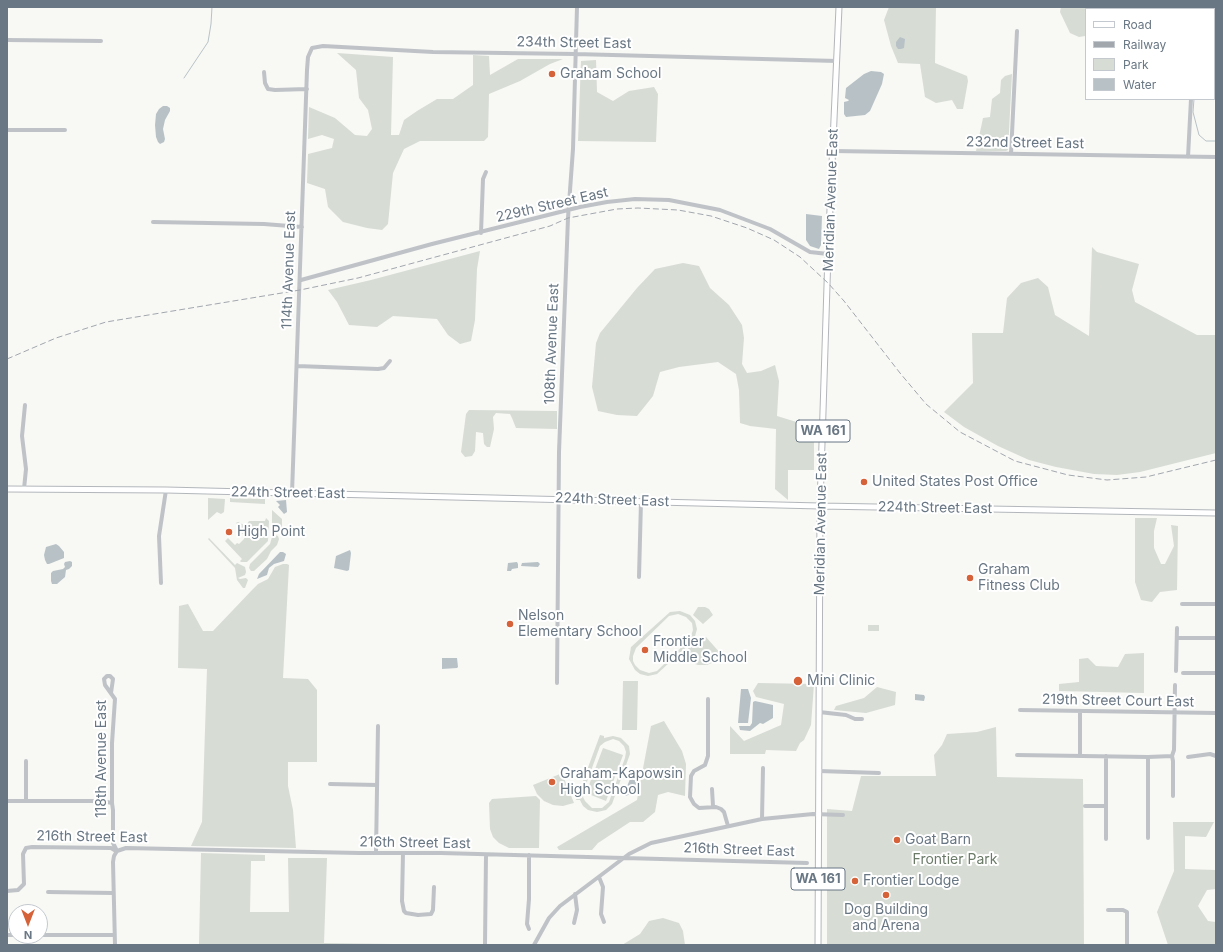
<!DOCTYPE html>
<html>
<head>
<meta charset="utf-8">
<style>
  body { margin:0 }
  #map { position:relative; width:1223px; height:952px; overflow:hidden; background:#f8f8f5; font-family:Inter,sans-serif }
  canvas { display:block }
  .frame { position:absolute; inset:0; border:8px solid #697784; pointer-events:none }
  .legend { position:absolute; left:1085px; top:8px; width:130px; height:92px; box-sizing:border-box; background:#fff; border:1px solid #c3c9ce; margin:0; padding:5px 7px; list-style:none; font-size:12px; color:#697784 }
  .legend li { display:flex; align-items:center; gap:8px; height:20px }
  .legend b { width:20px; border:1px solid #c3c9ce }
  .north { position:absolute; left:8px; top:904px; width:40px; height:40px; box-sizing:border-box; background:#fff; border:1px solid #c3c9ce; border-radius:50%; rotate:180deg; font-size:11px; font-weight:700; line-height:16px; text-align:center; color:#697784 }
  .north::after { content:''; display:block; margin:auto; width:14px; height:18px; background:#d56239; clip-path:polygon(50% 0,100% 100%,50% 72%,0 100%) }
</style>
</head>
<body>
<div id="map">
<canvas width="1223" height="952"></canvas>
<div class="frame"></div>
<ul class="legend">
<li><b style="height:5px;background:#fff"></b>Road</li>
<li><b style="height:5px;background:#a1a7ad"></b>Railway</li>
<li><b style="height:11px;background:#d7dcd5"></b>Park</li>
<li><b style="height:11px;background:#b8c2c6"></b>Water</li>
</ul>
<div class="north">N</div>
</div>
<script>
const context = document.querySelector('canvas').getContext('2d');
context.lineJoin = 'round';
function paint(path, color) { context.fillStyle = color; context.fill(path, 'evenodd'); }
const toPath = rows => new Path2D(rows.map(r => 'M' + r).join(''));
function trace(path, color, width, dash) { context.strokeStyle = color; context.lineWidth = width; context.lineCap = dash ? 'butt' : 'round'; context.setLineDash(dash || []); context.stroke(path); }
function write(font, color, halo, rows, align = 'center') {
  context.font = font + ' Inter,sans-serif'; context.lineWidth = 4; context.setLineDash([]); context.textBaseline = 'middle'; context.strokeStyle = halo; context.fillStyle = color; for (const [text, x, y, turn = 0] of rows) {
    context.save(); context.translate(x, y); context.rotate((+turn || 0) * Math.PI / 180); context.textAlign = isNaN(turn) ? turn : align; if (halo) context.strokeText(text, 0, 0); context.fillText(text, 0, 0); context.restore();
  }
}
const green = toPath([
  [889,7,936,7,935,63,967,76,968,81,963,109,957,109,952,100,936,103,925,97,920,64,898,63,891,46,884,20],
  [1061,7,1116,7,1115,9,1086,9,1085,36,1079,37,1070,33,1060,12],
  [337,53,393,57,391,135,399,135,404,120,417,111,437,99,453,99,473,85,473,55,489,56,490,75,518,59,563,59,550,64,520,81,489,94,488,137,484,141,420,141,404,149,393,173,388,224,382,230,367,228,343,222,328,207,325,189,307,183,308,154,332,148,334,139,322,135,308,139,309,107,335,118,355,135,367,136,372,129,368,110,359,98,356,70],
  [596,60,597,92,613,101,629,91,654,87,658,94,656,142,578,141,581,61],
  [1012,74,1008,150,1006,151,976,151,983,118,990,117,992,99,1000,93,1001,80,1005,76],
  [1092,247,1097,252,1139,264,1132,290,1135,302,1197,335,1216,335,1216,453,1140,472,1117,475,1094,474,1056,467,1029,460,998,446,964,427,944,412,973,383,972,333,1003,333,1007,298,1021,283,1038,278,1048,287,1055,315,1089,336],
  [480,251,477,269,475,320,471,341,460,344,448,335,437,319,393,316,377,327,349,325,337,302,328,290,371,280],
  [683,263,699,266,710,288,729,305,742,325,744,338,742,364,747,373,761,371,775,365,779,381,777,416,803,424,814,436,814,470,788,470,788,500,775,489,776,429,750,426,740,423,739,390,736,374,718,362,679,367,660,372,653,396,637,416,617,415,598,411,592,387,596,343,600,333,637,288,655,269],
  [469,410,557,411,557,429,516,428,512,418,510,414,496,413,493,417,494,429,490,447,487,447,484,444,483,433,476,432,475,451,472,456,465,457,461,452,466,414],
  [208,498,225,499,224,512,221,514,217,512,208,520],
  [230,498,265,499,265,504,230,502],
  [272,510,282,519,282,531,280,532,275,532,272,530],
  [266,518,269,521,268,541,247,562,241,562,240,561,242,559,225,541,228,538,235,545,237,543,239,544,244,539,245,535,241,533,242,530,236,523,238,522,244,525,247,524,249,521,265,521],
  [1135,518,1157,518,1154,531,1154,548,1161,564,1165,564,1174,546,1171,525,1178,526,1177,590,1160,592,1152,602,1141,600,1135,582],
  [275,535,278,536,279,539,277,545,271,551,267,559,254,571,251,571,249,568,250,564,270,544,272,537],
  [209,538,235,565,237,563,245,567,246,572,245,575,238,578,240,579,246,578,248,580,245,588,243,588,237,580,235,568,208,539],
  [283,564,287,564,289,565,283,678,308,679,317,690,317,762,288,762,288,786,293,810,296,848,191,846,202,822,207,669,178,668,179,606,188,604,203,631,213,631,253,589,258,584,268,579,275,567],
  [698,607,705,607,709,609,713,615,703,624,693,615],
  [680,611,690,615,695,621,697,629,694,640,657,674,648,676,640,674,635,670,629,659,631,647,670,612],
  [678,614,686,617,692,623,693,630,690,639,657,671,649,673,640,670,635,665,633,661,633,656,636,648,669,616],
  [868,625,879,625,879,631,868,631],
  [701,637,706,637,721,654,714,662,707,665,698,665,689,662,681,655],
  [1144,653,1144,693,1059,691,1059,684,1079,682,1079,659,1088,658,1096,666,1118,667,1125,654],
  [623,681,638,681,637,730,622,730],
  [758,683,814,684,811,725,804,740,800,743,796,751,766,750,765,754,730,754,730,726,744,741,781,725,784,704,756,697,753,691],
  [877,687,896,692,895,705,866,713,834,710,836,706,864,698],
  [664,721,682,751,686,764,685,796,668,792,658,795,655,812,643,822,630,822,598,843,592,850,559,850,557,847,637,800,651,726],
  [996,727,997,777,1083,779,1084,945,827,945,827,809,852,811,861,776,936,776,934,755,942,745,947,734,977,732],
  [600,735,604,736,604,738,613,736,621,738,629,746,630,754,612,804,606,810,597,812,588,810,583,806,580,800,576,800],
  [613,739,619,741,624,746,626,752,625,758,609,802,602,808,592,808,585,801,583,797,584,790,600,746,605,742],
  [603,748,623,755,606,801,586,793],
  [560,774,563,776,574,803,570,804,563,806,553,805,544,801,537,794,533,785],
  [536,796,540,800,539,848,509,848,499,843,493,837,490,829,489,803,492,799],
  [1173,822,1214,822,1206,837,1185,836,1185,869,1216,870,1216,889,1207,890,1198,906,1208,921,1216,922,1216,945,1168,945,1157,912,1174,871],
  [201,853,265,855,265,861,251,861,250,912,289,912,288,858,327,858,324,943,463,945,199,945],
  [663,918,679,923,683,931,685,945,622,945,640,934,649,921]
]);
const water = toPath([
  [900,37,905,39,904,48,901,49,898,49,896,46,896,42],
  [871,71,881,72,884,74,882,84,870,111,865,115,846,117,844,114,844,102,848,101,849,100,845,98,846,88,864,74],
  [163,106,167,106,170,108,170,111,165,120,163,129,165,139,164,142,160,144,158,142,156,137,155,125,156,114,159,109],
  [806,214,822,216,821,245,819,249,810,246,806,240],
  [286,500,287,512,284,514,278,507,280,505,276,501],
  [56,544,59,546,64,552,64,558,49,564,47,564,45,560,44,555,46,547],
  [350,550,351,553,349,570,347,571,334,568,336,556],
  [280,552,283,552,286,554,284,561,274,564,269,568,267,575,257,579,259,574],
  [70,561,72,562,72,566,69,569,66,570,65,577,57,584,52,584,51,581,51,573,53,571,63,569,65,567,64,564,65,562],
  [517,562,518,564,518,568,512,569,511,571,507,571,508,563],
  [538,562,540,564,538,567,521,566,522,563],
  [442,658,457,658,458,667,457,668,442,669],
  [741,689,748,689,751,698,748,723,738,723],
  [915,694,924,695,925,697,924,701,915,700],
  [755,701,773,705,773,718,763,724,760,723,750,731,740,730,739,726,750,726,752,723,753,702],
  [634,769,636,770,636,791,626,796,624,794]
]);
const stream = toPath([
  [1085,7,1088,9],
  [1114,7,1114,9],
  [184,78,208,42,211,24,212,7],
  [1194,99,1193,112,1199,135,1206,141,1216,141]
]);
const minor = toPath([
  [1196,9,1196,7],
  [7,40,101,41],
  [264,72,265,83,268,89,275,90,307,89],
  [7,130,65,130],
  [833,151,1216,157],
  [1011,154,1017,31],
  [1188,157,1191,99],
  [153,222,264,224,302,227],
  [481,233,483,179,486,172],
  [301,280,432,244,580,207,607,202,635,199,669,200,720,210,770,229,810,252,828,254],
  [297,366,378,369,384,368,390,361],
  [24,489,26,469,22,436,25,405],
  [292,493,307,70,308,57,312,48,323,46,433,52,575,54,837,61],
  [639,577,641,501],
  [161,583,159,536,166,490],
  [1182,604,1216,604],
  [1177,638,1216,638],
  [1176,671,1177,628],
  [1183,673,1216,673],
  [557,683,559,452,568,218,573,149,577,7],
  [111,693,113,679,110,676,107,676,104,679,105,685,115,699,112,743,112,803,113,810,113,843,117,851],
  [708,699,708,756,705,765,694,771,691,776,690,797,694,804,699,808,716,807,721,809,724,812,728,826],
  [1020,710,1216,713],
  [819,712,846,715,855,719,862,719],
  [1017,755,1148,757,1172,756],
  [1080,756,1080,711],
  [1188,757,1210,754,1216,756],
  [26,761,26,801],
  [819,771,879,773],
  [330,784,377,785],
  [712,789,713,806],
  [1173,796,1173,761,1172,756,1174,750,1175,685],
  [7,801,92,801,107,802,112,803],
  [1085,806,1105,806],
  [762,819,763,768],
  [1148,838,1148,757],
  [1106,839,1106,756],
  [117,851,126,848,359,853,441,853,807,863],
  [376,853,378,726],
  [403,853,402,901,404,911,406,913,418,915,431,914,433,910,434,887],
  [599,877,603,887,601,914,604,922],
  [7,891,18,890,24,884,23,854,26,848,32,847,111,848,116,851],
  [48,892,113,893],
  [1108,910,1123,910,1127,912,1127,945],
  [574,923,577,910,575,894],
  [529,929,527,924,529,899,529,855],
  [7,935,16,935],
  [40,935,114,935],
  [115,945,113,862,114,856,117,851],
  [485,945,486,855],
  [534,945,549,918,560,906,629,854,651,843,762,819,813,814,843,815]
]);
const major = toPath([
  [7,489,166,490,820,506,1216,513],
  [818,945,820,506,828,254,839,7]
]);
const rail = toPath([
  [7,359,56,338,106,322,300,290,358,278,550,226,568,218,617,209,638,208,678,210,711,216,747,228,774,240,800,257,828,283,844,301,900,373,926,404,960,432,1015,461,1068,475,1107,480,1146,477,1216,460]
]);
const markers = [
  [552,74,4,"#d56239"],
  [864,482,4,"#d56239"],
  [229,532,4,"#d56239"],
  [970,578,4,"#d56239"],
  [510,624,4,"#d56239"],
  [645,650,4,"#d56239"],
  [798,681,5,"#d56239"],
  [552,782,4,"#d56239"],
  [897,840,4,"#d56239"],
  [855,881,4,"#d56239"],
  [886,895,4,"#d56239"]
];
const shields = [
  [823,431,54],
  [818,879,54]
];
const shieldNames = [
  ["WA 161",823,431],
  ["WA 161",818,879]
];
const streetNames = [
  ["234th Street East",574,43,1],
  ["232nd Street East",1025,143,1],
  ["Meridian Avenue East",831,200,-88],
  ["229th Street East",552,205,-13],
  ["114th Avenue East",289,270,-88],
  ["108th Avenue East",552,344,-88],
  ["224th Street East",288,493,1],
  ["224th Street East",612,500,2],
  ["224th Street East",935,508,1],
  ["Meridian Avenue East",821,524,-89],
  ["219th Street Court East",1118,701,1],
  ["118th Avenue East",102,759,-90],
  ["216th Street East",92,837,1],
  ["216th Street East",415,843,1],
  ["216th Street East",739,850,2]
];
const poiNames = [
  ["Graham School",560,74],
  ["United States Post Office",872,482],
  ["High Point",237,532],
  ["Graham",978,570],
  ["Fitness Club",978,586],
  ["Nelson",518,616],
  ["Elementary School",518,632],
  ["Frontier",653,642],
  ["Middle School",653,658],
  ["Mini Clinic",807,681],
  ["Graham-Kapowsin",560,774],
  ["High School",560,790],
  ["Goat Barn",905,840],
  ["Frontier Lodge",863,881],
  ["Dog Building",886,910,"center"],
  ["and Arena",886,926,"center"]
];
const parkNames = [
  ["Frontier Park",955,860]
];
paint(green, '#d7dcd5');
paint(water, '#b8c2c6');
trace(stream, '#b8c2c6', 1);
trace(major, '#b3b7bb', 7);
trace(minor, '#bfc3c7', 4);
trace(major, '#fff', 5);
trace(rail, '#a1a7ad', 1, [6, 3]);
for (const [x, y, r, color] of markers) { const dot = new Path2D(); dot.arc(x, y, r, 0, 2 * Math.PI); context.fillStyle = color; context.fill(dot); trace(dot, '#fff', 1.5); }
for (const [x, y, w] of shields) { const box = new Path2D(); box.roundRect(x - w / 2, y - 11, w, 22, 3); context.fillStyle = '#fff'; context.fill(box); trace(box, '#697784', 1); }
write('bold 13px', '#697784', null, shieldNames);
write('14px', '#697784', '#fff', streetNames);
write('14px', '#697784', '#fff', poiNames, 'left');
write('14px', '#6b7b68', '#fff', parkNames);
</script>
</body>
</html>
